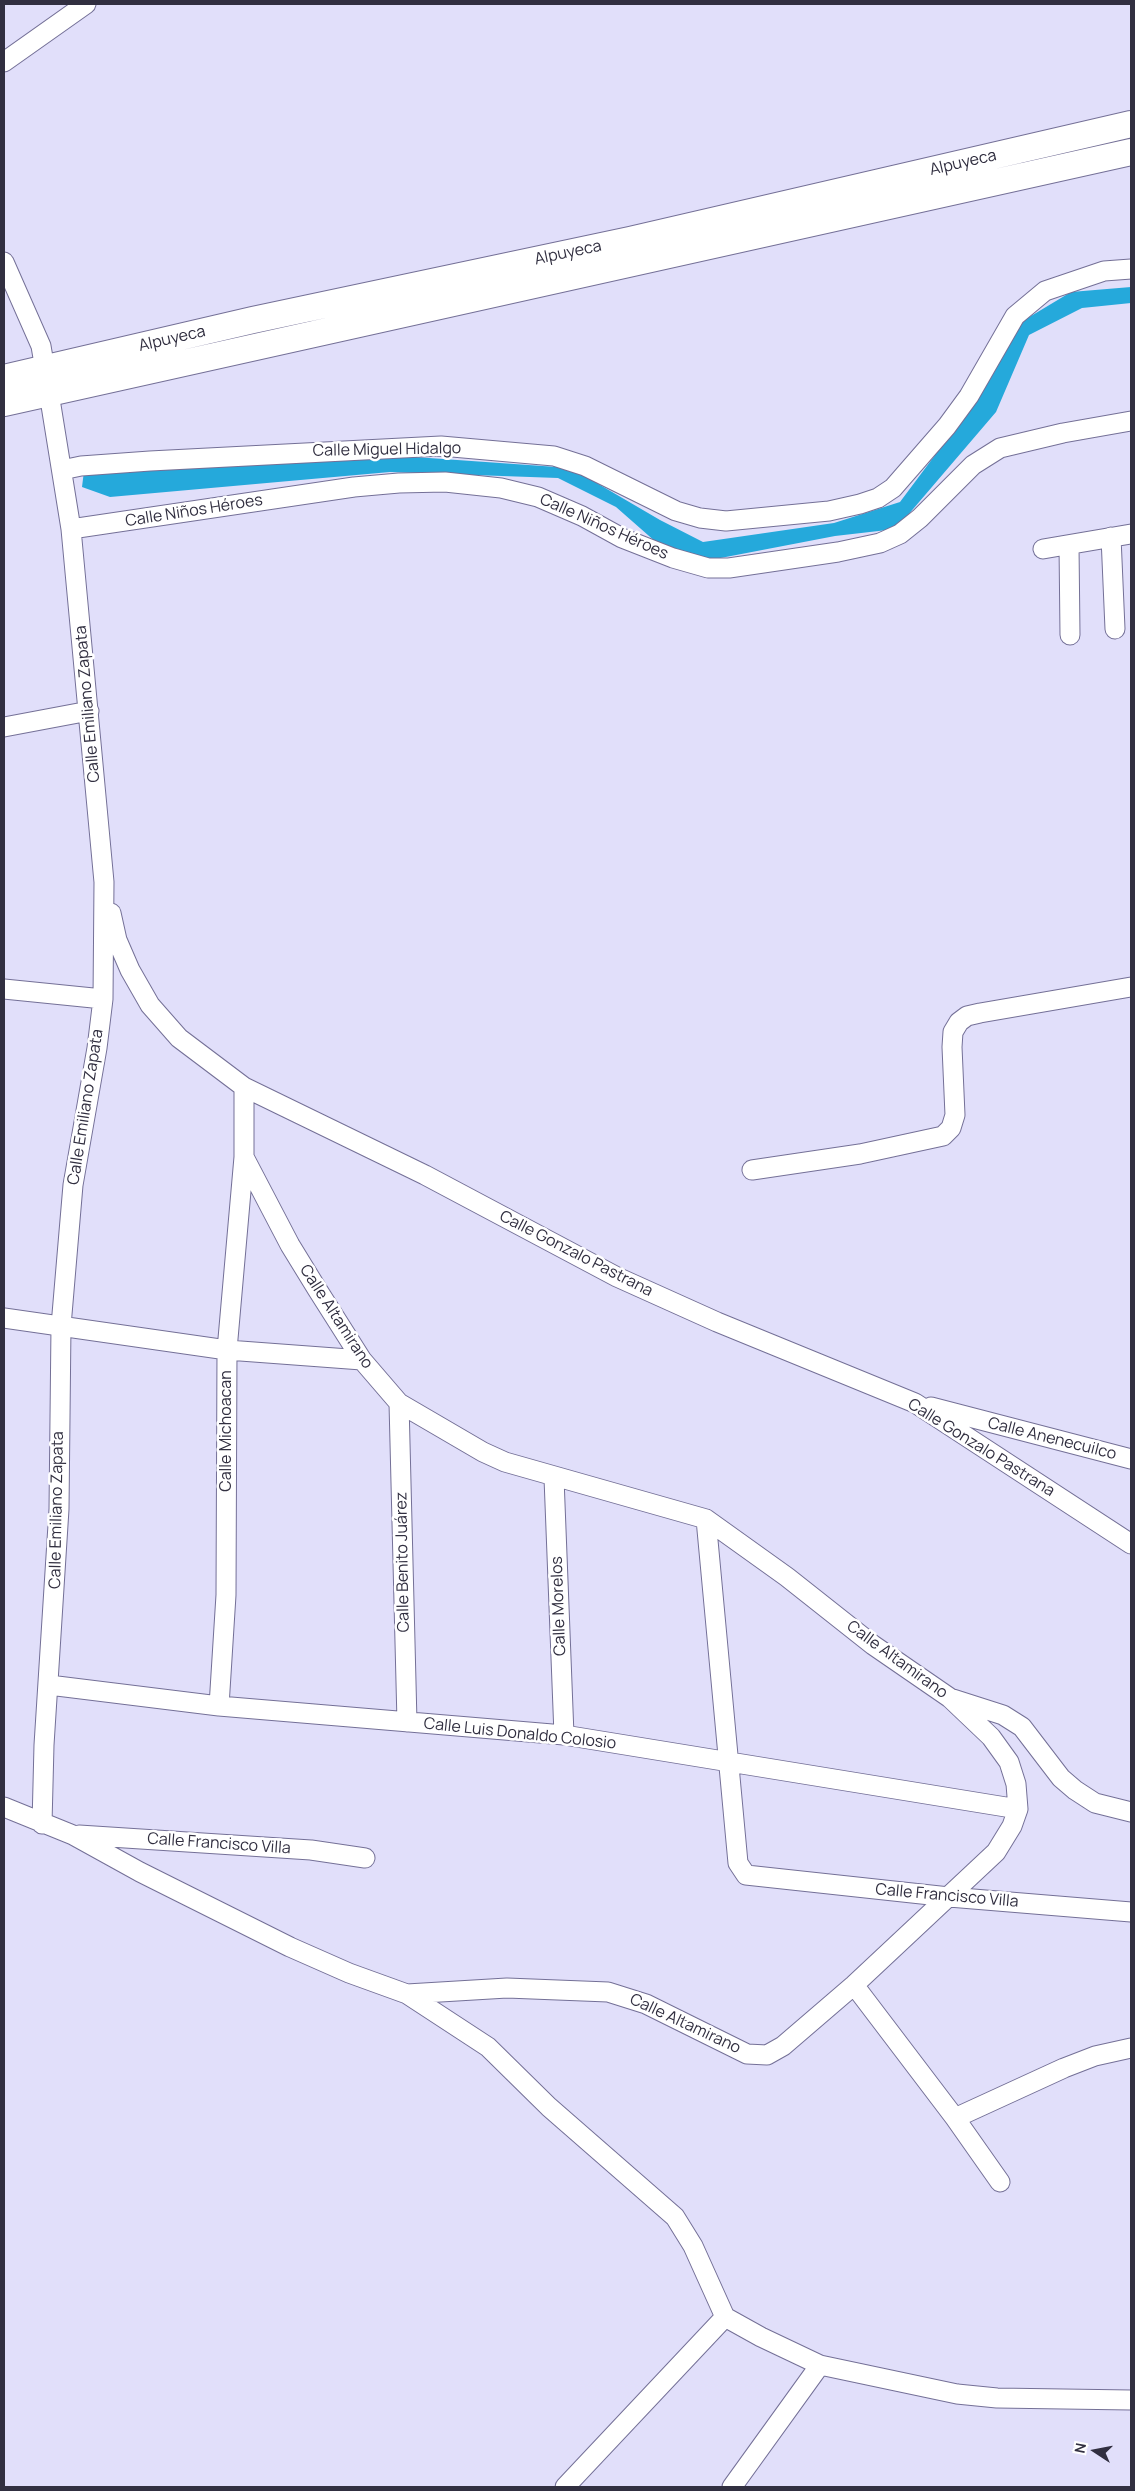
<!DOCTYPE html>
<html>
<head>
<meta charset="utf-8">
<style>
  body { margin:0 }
  #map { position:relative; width:1135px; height:2491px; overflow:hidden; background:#e1dffa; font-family:Manrope,sans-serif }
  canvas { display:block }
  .frame { position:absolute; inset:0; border:5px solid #312f40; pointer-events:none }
  .north { position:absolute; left:1070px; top:2426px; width:50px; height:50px; -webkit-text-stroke:4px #fff; paint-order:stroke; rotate:281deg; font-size:14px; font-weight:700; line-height:20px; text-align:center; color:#312f40 }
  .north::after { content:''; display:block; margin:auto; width:18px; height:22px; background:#312f40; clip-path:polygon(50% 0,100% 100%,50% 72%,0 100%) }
</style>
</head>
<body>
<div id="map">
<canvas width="1135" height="2491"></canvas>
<div class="frame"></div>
<div class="north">N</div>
</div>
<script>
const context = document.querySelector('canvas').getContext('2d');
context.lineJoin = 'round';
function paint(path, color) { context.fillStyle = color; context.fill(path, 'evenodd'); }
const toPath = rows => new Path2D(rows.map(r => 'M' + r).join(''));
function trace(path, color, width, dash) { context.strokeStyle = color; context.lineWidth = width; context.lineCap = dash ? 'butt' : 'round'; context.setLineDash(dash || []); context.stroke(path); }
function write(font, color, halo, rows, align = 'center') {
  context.font = font + ' Manrope,sans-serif'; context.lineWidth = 5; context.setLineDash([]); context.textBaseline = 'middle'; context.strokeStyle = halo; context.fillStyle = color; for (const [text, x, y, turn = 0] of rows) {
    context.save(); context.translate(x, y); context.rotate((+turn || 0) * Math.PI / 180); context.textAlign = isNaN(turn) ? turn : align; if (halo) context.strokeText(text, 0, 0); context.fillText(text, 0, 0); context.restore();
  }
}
const water = toPath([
  [1131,287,1131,303,1082,308,1029,335,996,412,896,529,835,536,705,561,657,543,616,507,558,478,390,472,110,497,82,487,84,471,386,455,571,468,660,520,703,542,834,523,900,502,974,403,1016,325,1071,292]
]);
const minor = toPath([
  [4,62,86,4],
  [4,262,41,346,49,393,71,529,104,882,103,999,97,1048,73,1185,61,1326,59,1509,44,1745,42,1824],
  [62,470,81,466,150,461,441,446,554,456,585,466,676,511,700,518,726,521,829,511,860,504,878,498,893,488,947,426,969,396,1015,316,1045,291,1104,271,1131,269],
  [71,529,354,487,399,483,445,482,501,488,538,497,582,516,622,538,673,558,708,568,729,568,838,552,880,543,900,534,920,518,973,465,1000,448,1063,433,1131,421],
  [1111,537,1115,629],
  [1069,545,1070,635],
  [1043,549,1131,534],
  [4,727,89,711],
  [111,913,117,940,130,970,150,1005,179,1038,244,1087,425,1175,617,1277,717,1322,915,1403,1131,1544],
  [4,989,103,999],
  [244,1087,244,1157,290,1245,317,1289,362,1360,399,1403,483,1452,505,1462,706,1519,787,1577,873,1645,950,1698,991,1737,1009,1762,1016,1784,1018,1809,1012,1826,996,1852,854,1985,783,2046,767,2055,747,2054,646,2004,608,1992,507,1988,407,1994],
  [752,1170,860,1154,943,1136,951,1128,955,1115,952,1047,953,1032,959,1022,967,1016,980,1013,1131,987],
  [4,1318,227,1350,362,1360],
  [399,1403,407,1722],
  [931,1407,1131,1459],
  [554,1478,564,1735],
  [706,1519,738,1863,746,1875,949,1897,1131,1912],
  [49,1685,219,1706,564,1735,1018,1809],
  [953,1699,1003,1715,1022,1727,1061,1778,1075,1790,1095,1803,1131,1812],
  [219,1706,226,1595,227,1350,244,1157],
  [4,1807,73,1835,140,1872,290,1947,349,1973,407,1994,488,2047,549,2107,675,2217,693,2246,725,2317,761,2337,820,2365,957,2394,997,2398,1131,2400],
  [79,1835,311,1850,365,1858],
  [854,1985,955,2118,1000,2182],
  [955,2118,1064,2068,1095,2056,1131,2048],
  [565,2487,725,2317],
  [732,2487,820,2365]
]);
const secondary = toPath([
  [4,378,253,320,630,240,1131,124],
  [4,403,1131,152]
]);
const streetNames = [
  ["Alpuyeca",963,163,-13],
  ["Alpuyeca",568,253,-12],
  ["Alpuyeca",172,339,-13],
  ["Calle Miguel Hidalgo",387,450,-1],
  ["Calle Niños Héroes",194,511,-9],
  ["Calle Niños Héroes",604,527,24],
  ["Calle Emiliano Zapata",88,704,-95],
  ["Calle Emiliano Zapata",86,1107,-81],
  ["Calle Gonzalo Pastrana",576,1254,27],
  ["Calle Altamirano",336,1317,57],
  ["Calle Michoacan",227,1431,-90],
  ["Calle Anenecuilco",1052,1439,14],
  ["Calle Gonzalo Pastrana",981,1448,32],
  ["Calle Emiliano Zapata",57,1510,-89],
  ["Calle Benito Juárez",403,1562,-91],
  ["Calle Morelos",559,1606,-92],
  ["Calle Altamirano",897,1660,36],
  ["Calle Luis Donaldo Colosio",520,1734,6],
  ["Calle Francisco Villa",219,1844,4],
  ["Calle Francisco Villa",947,1896,5],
  ["Calle Altamirano",685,2024,25]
];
paint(water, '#25a9db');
trace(minor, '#747097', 21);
trace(secondary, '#747097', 28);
trace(minor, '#fff', 19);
trace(secondary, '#fff', 26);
write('16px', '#312f40', '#fff', streetNames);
</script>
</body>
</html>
